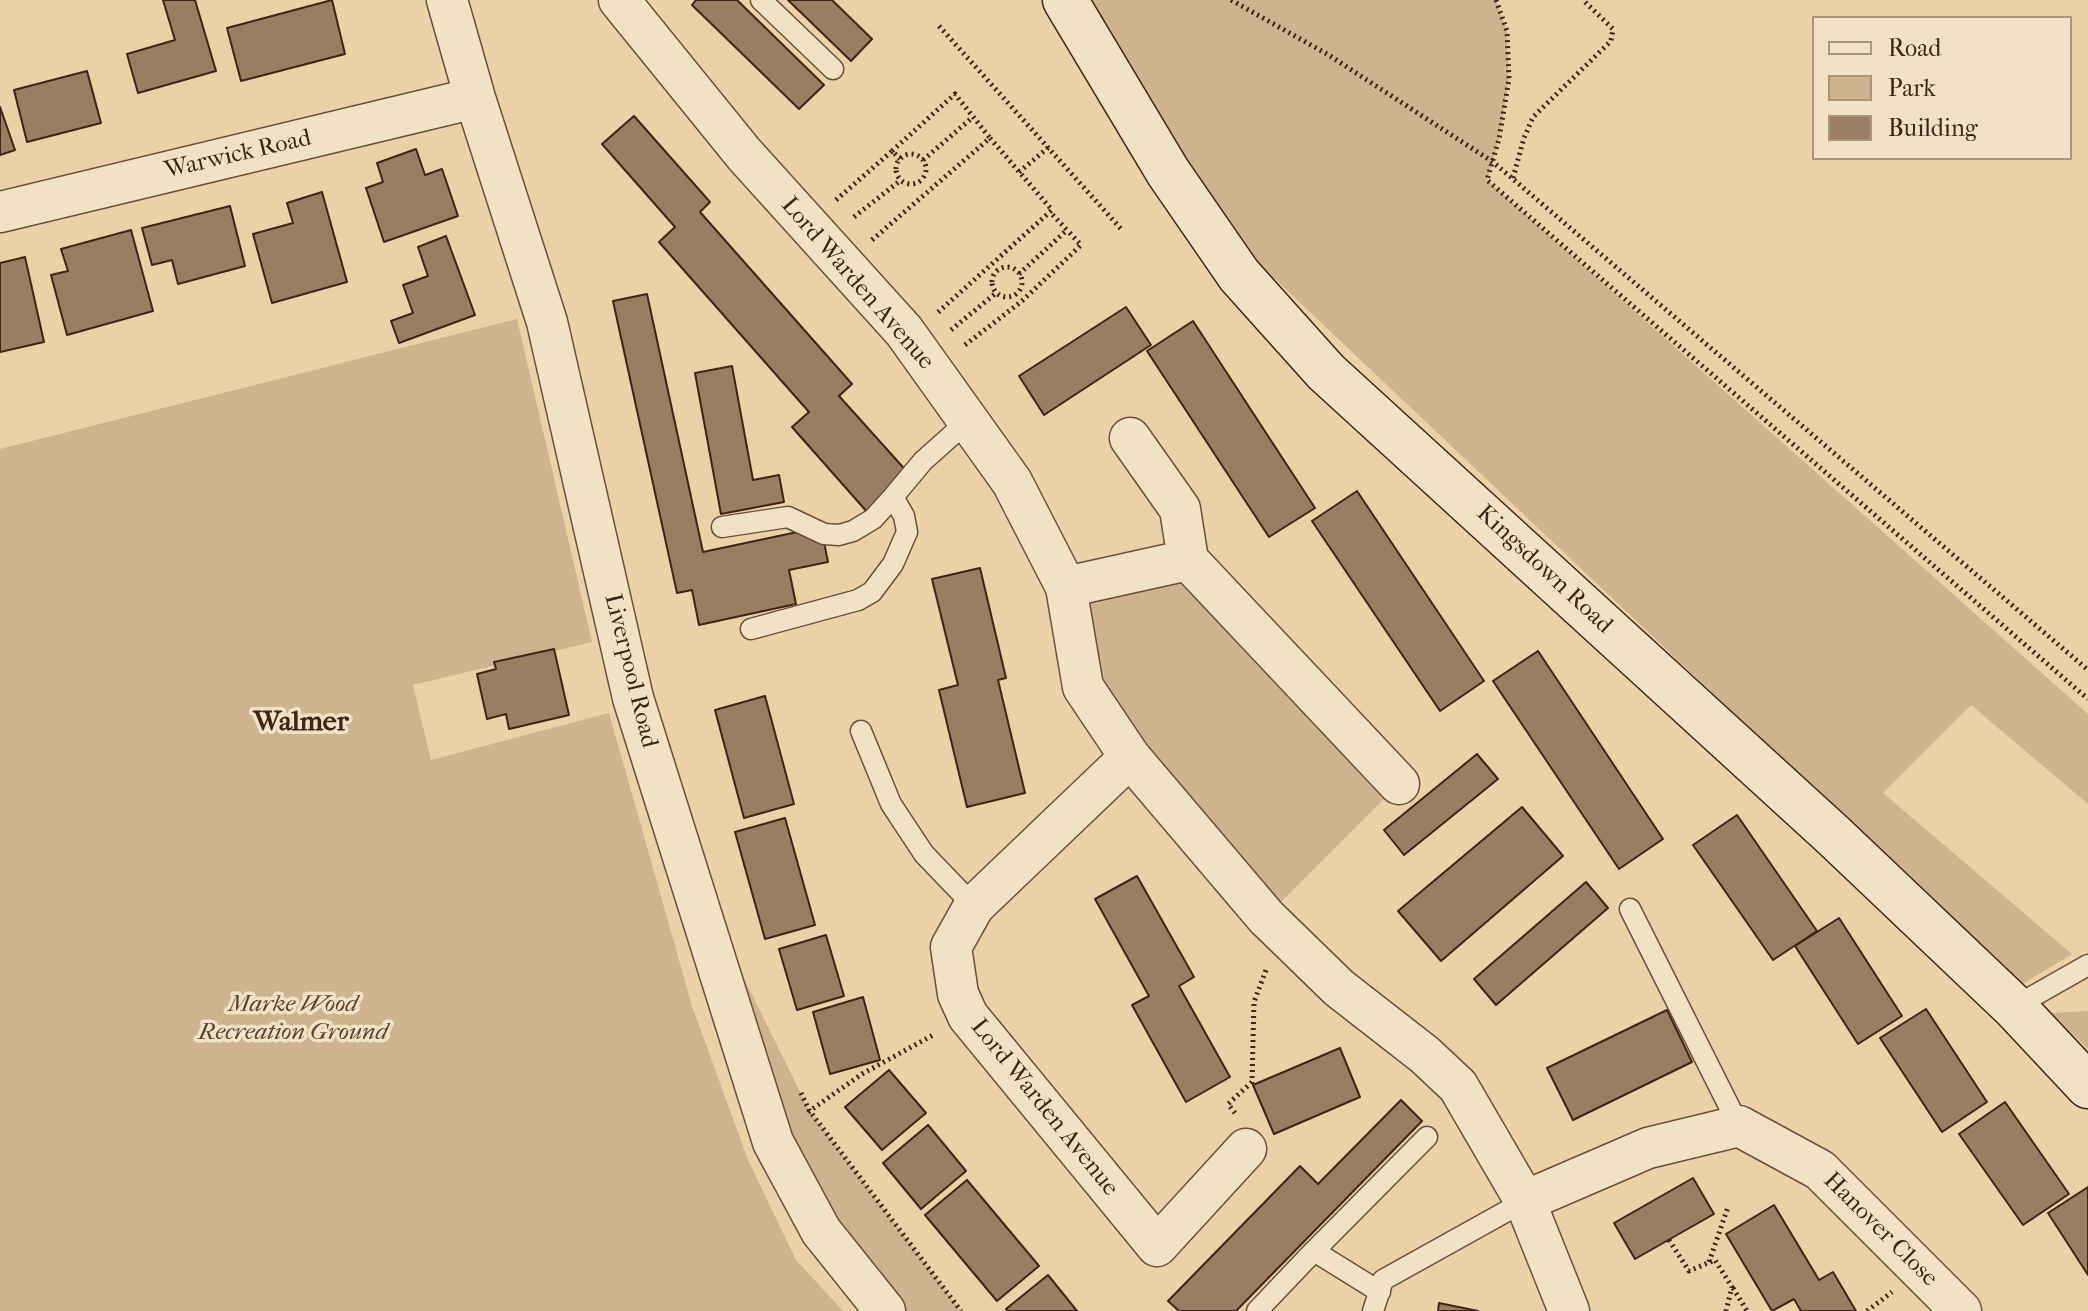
<!DOCTYPE html>
<html>
<head>
<meta charset="utf-8">
<style>
  body { margin:0 }
  #map { position:relative; width:2088px; height:1311px; overflow:hidden; background:#ead1a6; font-family:"IM FELL French Canon",serif }
  canvas { display:block }
  .legend { position:absolute; left:1812px; top:16px; width:260px; height:144px; box-sizing:border-box; background:#f1e1c5; border:2px solid #ab9580; margin:0; padding:10px 14px; list-style:none; font-size:24px; color:#412418 }
  .legend li { display:flex; align-items:center; gap:16px; height:40px }
  .legend b { width:40px; border:2px solid #ab9580 }
</style>
</head>
<body>
<div id="map">
<canvas width="2088" height="1311"></canvas>
<ul class="legend">
<li><b style="height:10px;background:#f1e1c5"></b>Road</li>
<li><b style="height:22px;background:#cdb48e"></b>Park</li>
<li><b style="height:22px;background:#997e62"></b>Building</li>
</ul>
</div>
<script>
const context = document.querySelector('canvas').getContext('2d');
context.lineJoin = 'round';
function paint(path, color) { context.fillStyle = color; context.fill(path, 'evenodd'); }
const toPath = rows => new Path2D(rows.map(r => 'M' + r).join(''));
function trace(path, color, width, dash) { context.strokeStyle = color; context.lineWidth = width; context.lineCap = dash ? 'butt' : 'round'; context.setLineDash(dash || []); context.stroke(path); }
function write(font, color, halo, rows, align = 'center') {
  context.font = font + ' "IM FELL French Canon",serif'; context.lineWidth = 7; context.setLineDash([]); context.textBaseline = 'middle'; context.strokeStyle = halo; context.fillStyle = color; for (const [text, x, y, turn = 0] of rows) {
    context.save(); context.translate(x, y); context.rotate((+turn || 0) * Math.PI / 180); context.textAlign = isNaN(turn) ? turn : align; if (halo) context.strokeText(text, 0, 0); context.fillText(text, 0, 0); context.restore();
  }
}
const green = toPath([
  [1074,0,1496,0,1507,31,1509,79,1499,139,1487,180,2088,714,2088,804,1971,705,1883,793,2072,954,2021,985,1258,263],
  [517,319,592,642,413,685,431,760,609,713,692,1006,748,1160,796,1260,843,1311,0,1311,0,449],
  [1188,560,1399,784,1266,917,1130,757,1066,587],
  [723,936,809,1110,961,1311,885,1311,821,1231],
  [2088,1011,2088,1049,2051,1013]
]);
const building = toPath([
  [163,0,195,0,216,71,138,93,127,54,175,40,163,0],
  [332,0,345,54,241,81,227,28,332,0],
  [696,0,737,0,824,85,799,109,692,5,696,0],
  [788,0,832,0,872,39,851,61,788,0],
  [87,71,101,123,27,142,14,90,87,71],
  [0,107,15,150,0,155,0,107],
  [634,116,710,202,700,212,852,384,839,396,910,475,868,513,792,427,809,412,659,242,675,227,602,144,634,116],
  [416,149,425,175,442,169,458,216,384,242,366,188,383,182,377,163,416,149],
  [322,192,347,282,272,303,253,234,293,223,287,203,322,192],
  [230,206,245,266,178,284,172,260,152,265,142,228,230,206],
  [131,230,153,311,67,335,51,275,68,271,61,249,131,230],
  [446,236,475,315,399,343,391,321,413,313,403,285,428,276,418,247,446,236],
  [25,257,44,342,0,352,0,263,25,257],
  [647,294,703,552,821,527,828,562,789,570,796,604,699,625,692,590,677,593,613,301,647,294],
  [1126,307,1151,345,1044,415,1019,376,1126,307],
  [1193,321,1315,508,1269,537,1147,351,1193,321],
  [732,366,753,480,779,475,784,502,721,514,695,373,732,366],
  [1357,491,1484,681,1440,711,1312,521,1357,491],
  [980,568,1006,678,998,680,1025,793,967,807,939,690,958,685,932,579,980,568],
  [554,649,569,715,509,729,506,714,487,719,477,674,496,669,494,662,554,649],
  [1538,651,1663,839,1619,869,1493,681,1538,651],
  [765,696,794,804,744,818,715,710,765,696],
  [1477,754,1498,779,1404,855,1384,830,1477,754],
  [1522,807,1563,856,1441,961,1398,911,1522,807],
  [1737,815,1817,931,1773,960,1693,845,1737,815],
  [785,818,815,925,765,939,735,832,785,818],
  [1137,876,1194,977,1179,986,1230,1077,1186,1102,1132,1005,1149,996,1095,899,1137,876],
  [1586,882,1608,908,1496,1005,1474,979,1586,882],
  [1839,918,1902,1016,1858,1044,1795,946,1839,918],
  [826,935,844,996,797,1010,779,949,826,935],
  [863,997,880,1060,830,1074,813,1012,863,997],
  [1926,1009,1987,1102,1942,1132,1880,1038,1926,1009],
  [1667,1010,1692,1062,1573,1120,1547,1068,1667,1010],
  [1340,1048,1360,1097,1274,1134,1253,1085,1340,1048],
  [889,1070,926,1113,882,1150,845,1107,889,1070],
  [1401,1100,1422,1121,1236,1311,1179,1311,1168,1301,1300,1166,1318,1184,1401,1100],
  [2005,1102,2069,1194,2023,1225,1959,1134,2005,1102],
  [928,1125,966,1171,921,1209,883,1163,928,1125],
  [1693,1178,1714,1214,1635,1259,1614,1223,1693,1178],
  [967,1180,1039,1266,997,1301,925,1215,967,1180],
  [2088,1187,2088,1275,2048,1213,2088,1187],
  [1774,1205,1819,1280,1833,1272,1856,1311,1801,1311,1794,1299,1772,1311,1726,1234,1774,1205],
  [1048,1275,1077,1311,1008,1311,1006,1309,1048,1275],
  [1439,1303,1478,1311,1438,1311,1439,1303]
]);
const path = toPath([
  [1231,0,1327,54,1493,162,2088,670],
  [1496,0,1507,31,1509,79,1499,139,1487,180,2088,699],
  [939,26,1122,230],
  [892,151,955,94,990,138],
  '896 169a15 15 0 1 1 30 0a15 15 0 1 1-30 0Z',
  [923,160,973,117],
  [1019,172,1049,147],
  [1513,178,1524,138,1533,117,1611,41,1613,29,1583,0],
  [836,200,892,151,900,159],
  [854,217,901,180],
  [872,240,990,138,1052,210,936,314],
  '992 282a15 15 0 1 1 30 0a15 15 0 1 1-30 0Z',
  [1019,274,1067,230,1050,212],
  [951,330,996,293],
  [965,345,1022,301,1081,245,1067,230],
  [801,1093,809,1110,961,1311],
  [808,1112,862,1074,935,1034],
  [1235,1113,1228,1104,1252,1082,1254,1002,1266,970],
  [1669,1240,1689,1271,1715,1260,1732,1287,1726,1311],
  [1709,1262,1728,1207],
  [1733,1288,1747,1311],
  [1867,1311,1892,1292]
]);
const lane = toPath([
  [761,0,833,69],
  [722,527,788,517,824,534,839,535,853,531,873,519,893,497],
  [751,629,858,600,872,592,893,564,907,532,904,516,893,497,923,461,960,428,966,418],
  [861,731,891,804,924,854,974,906],
  [1630,909,1739,1126],
  [2014,1007,2088,965],
  [1380,1292,1314,1251,1427,1137],
  [1257,1311,1314,1251],
  [1373,1311,1383,1280,1525,1201]
]);
const street = toPath([
  [447,0,475,98,547,322,633,698,773,1142,821,1231,885,1311],
  [619,0,744,154,904,331,1012,482,1066,587,1083,687,1130,757,1266,917,1339,988,1425,1055,1458,1086,1525,1201,1569,1311],
  [0,212,475,98],
  [1130,438,1180,509,1188,560],
  [1066,587,1188,560,1399,784],
  [1130,757,974,906,951,947,958,994,968,1016,1157,1246,1246,1149],
  [1525,1201,1648,1148,1739,1126,1820,1170,1961,1311]
]);
const secondary = toPath([
  [1065,0,1168,172,1239,275,1326,372,1834,836,2014,1007,2088,1086]
]);
const streetNames = [
  ["Warwick Road",238,155,-13],
  ["Lord Warden Avenue",857,284,49],
  ["Kingsdown Road",1544,570,43],
  ["Liverpool Road",630,671,76],
  ["Lord Warden Avenue",1044,1108,51],
  ["Hanover Close",1880,1230,45]
];
const parkNames = [
  ["Marke Wood",293,1005],
  ["Recreation Ground",293,1033]
];
const quarterNames = [
  ["Walmer",301,723]
];
paint(green, '#cdb48e');
paint(building, '#997e62');
trace(building, '#412418', 2);
trace(lane, '#6b4f3c', 23);
trace(street, '#6b4f3c', 43);
trace(secondary, '#412418', 47);
trace(path, '#412418', 5, [2, 4]);
trace(lane, '#f1e1c5', 20);
trace(street, '#f1e1c5', 40);
trace(secondary, '#f1e1c5', 44);
write('24px', '#412418', '#f1e1c5', streetNames);
write('italic 24px', '#5d4130', '#f1e1c5', parkNames);
write('bold 28px', '#412418', '#f1e1c5', quarterNames);
</script>
</body>
</html>
